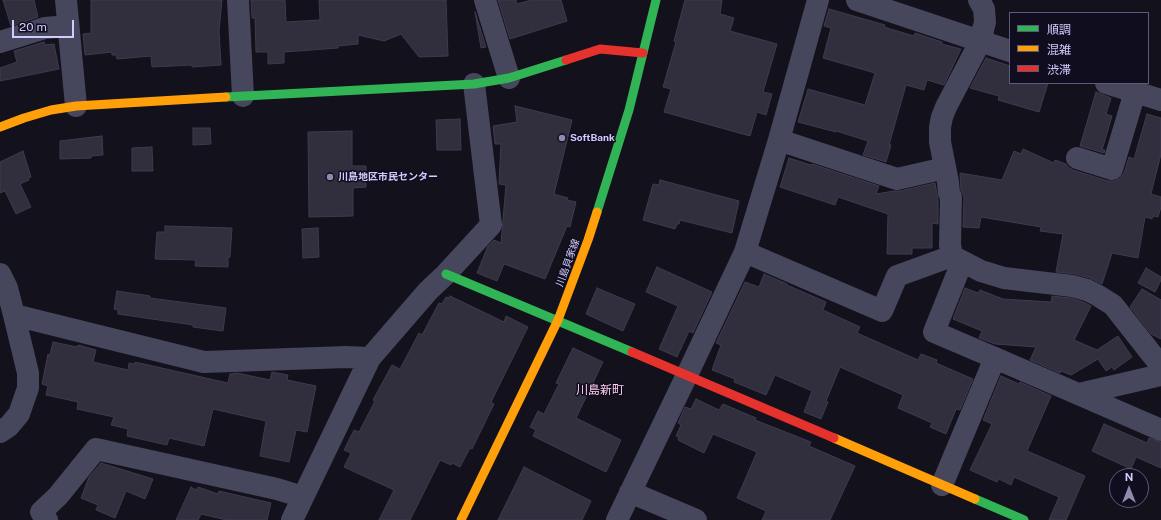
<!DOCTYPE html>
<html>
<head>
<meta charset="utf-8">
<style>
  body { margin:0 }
  #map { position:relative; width:1161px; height:520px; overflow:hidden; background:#13111b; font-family:"Public Sans","Noto Sans JP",sans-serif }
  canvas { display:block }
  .legend { position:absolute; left:1009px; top:12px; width:140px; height:72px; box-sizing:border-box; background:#100d1f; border:1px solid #5d5978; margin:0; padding:5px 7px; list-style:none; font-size:12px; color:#d0ccfe }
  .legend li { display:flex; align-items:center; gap:8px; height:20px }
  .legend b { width:20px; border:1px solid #5d5978 }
  .north { position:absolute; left:1109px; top:468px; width:40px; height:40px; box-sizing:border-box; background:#100d1f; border:1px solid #5d5978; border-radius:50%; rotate:0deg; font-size:11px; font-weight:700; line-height:16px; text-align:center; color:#d0ccfe }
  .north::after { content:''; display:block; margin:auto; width:14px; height:18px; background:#8e8baf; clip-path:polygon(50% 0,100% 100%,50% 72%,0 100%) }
  .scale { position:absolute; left:12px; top:20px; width:62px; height:18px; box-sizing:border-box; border:2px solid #d0ccfe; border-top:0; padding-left:5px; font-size:12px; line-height:14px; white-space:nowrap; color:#d0ccfe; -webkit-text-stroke:3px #100d1f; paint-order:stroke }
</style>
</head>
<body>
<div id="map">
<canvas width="1161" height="520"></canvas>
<ul class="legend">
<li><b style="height:5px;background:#30b455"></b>順調</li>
<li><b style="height:5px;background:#ff9f0a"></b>混雑</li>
<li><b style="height:5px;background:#e5322d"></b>渋滞</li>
</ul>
<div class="north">N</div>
<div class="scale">20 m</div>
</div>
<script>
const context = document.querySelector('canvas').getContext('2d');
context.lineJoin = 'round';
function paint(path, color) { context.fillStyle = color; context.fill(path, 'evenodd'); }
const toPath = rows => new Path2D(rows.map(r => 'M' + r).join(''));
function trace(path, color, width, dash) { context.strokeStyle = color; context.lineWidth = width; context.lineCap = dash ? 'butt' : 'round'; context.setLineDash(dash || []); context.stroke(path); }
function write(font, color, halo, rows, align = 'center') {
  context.font = font + ' "Public Sans","Noto Sans JP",sans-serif'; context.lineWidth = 3; context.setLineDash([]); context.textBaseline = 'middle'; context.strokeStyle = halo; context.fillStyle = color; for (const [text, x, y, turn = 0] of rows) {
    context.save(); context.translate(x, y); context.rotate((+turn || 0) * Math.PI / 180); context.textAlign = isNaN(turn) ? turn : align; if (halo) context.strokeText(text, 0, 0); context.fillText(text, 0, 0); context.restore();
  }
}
const building = toPath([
  [3,0,34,0,38,17,11,26,3,0],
  [91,0,222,0,219,31,221,65,192,67,192,65,152,67,151,56,117,59,116,55,112,55,112,52,85,55,83,34,91,33,91,0],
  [251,0,285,0,286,22,320,20,319,0,446,0,448,56,419,57,401,34,384,41,358,35,358,44,338,46,338,48,284,52,284,63,268,64,268,52,256,52,255,18,252,18,251,0],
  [498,0,516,0,517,4,532,0,561,0,567,21,510,39,498,0],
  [685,0,722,0,720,14,734,18,730,31,777,44,763,92,772,94,766,115,757,112,750,136,664,112,671,89,663,87,676,42,674,41,685,0],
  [829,9,885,25,884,27,914,36,915,33,942,42,942,44,961,49,944,85,927,80,924,90,906,85,889,145,891,145,886,162,863,155,868,141,836,131,836,132,798,122,808,89,865,105,875,73,823,58,831,28,824,26,829,9],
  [475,12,486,47,481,48,475,12],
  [44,42,45,45,54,44,59,69,0,81,0,68,17,62,14,51,44,42],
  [986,58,1010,66,1010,83,1048,83,1039,112,998,100,999,96,970,88,986,58],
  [1096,92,1111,98,1106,114,1112,116,1102,150,1105,150,1104,153,1080,146,1096,92],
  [515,106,572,120,554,194,568,198,567,200,576,202,570,227,567,226,545,279,504,264,497,281,477,273,488,246,494,240,501,243,506,185,499,184,501,144,495,144,493,126,517,122,515,106],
  [1147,114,1161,118,1161,154,1151,194,1161,197,1161,207,1158,217,1153,216,1152,219,1145,217,1138,258,1112,253,1102,284,1090,278,1075,274,1056,272,1063,234,1040,231,1041,227,981,217,979,228,963,227,964,197,961,190,960,173,1002,180,1014,151,1021,154,1023,149,1054,163,1055,160,1066,164,1068,167,1073,170,1108,181,1115,181,1120,178,1124,173,1129,157,1134,159,1147,114],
  [460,119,461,150,437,150,436,120,460,119],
  [193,128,210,128,211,144,193,145,193,128],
  [352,131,352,166,366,166,366,187,353,188,353,216,309,217,308,132,352,131],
  [102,136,103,155,91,156,91,158,60,159,60,141,102,136],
  [152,147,153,171,132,171,132,148,152,147],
  [23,151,31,177,28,178,29,180,20,184,31,207,16,214,5,191,0,193,0,162,23,151],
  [789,158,811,165,812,164,879,186,876,194,894,191,900,191,935,183,937,194,938,200,938,224,932,223,932,248,912,248,912,254,887,254,888,214,838,197,835,205,780,187,789,158],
  [660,180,739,201,732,233,680,220,679,224,677,224,675,229,643,220,653,184,659,185,660,180],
  [165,226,232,228,230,257,228,257,228,267,195,266,196,260,155,259,157,232,165,232,165,226],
  [318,228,319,257,303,258,302,229,318,228],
  [657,267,712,292,693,333,689,331,677,357,659,349,678,306,646,292,657,267],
  [1146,268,1161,277,1161,280,1155,292,1138,283,1146,268],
  [764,274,787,284,787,285,826,302,823,310,860,327,857,333,918,360,921,354,937,360,936,363,973,379,960,410,956,409,946,434,930,427,932,423,898,408,903,395,840,367,826,401,828,402,821,419,804,412,812,391,775,375,766,395,734,382,735,379,712,370,721,345,716,343,745,282,759,287,764,274],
  [597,288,635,304,623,331,586,314,597,288],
  [965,288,978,293,980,290,1003,299,1051,302,1052,296,1070,298,1083,302,1091,306,1074,340,1097,350,1118,336,1132,357,1114,370,1112,367,1106,371,1098,359,1071,375,1061,371,1060,373,1030,360,1036,347,995,344,979,338,982,331,953,319,965,288],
  [1142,289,1161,300,1161,339,1151,334,1130,307,1142,289],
  [117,291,150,296,150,298,226,308,223,331,193,327,193,325,118,314,118,310,114,309,117,291],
  [450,296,504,322,506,316,528,327,491,402,494,404,472,449,470,448,460,467,452,463,451,465,440,460,410,520,379,520,394,490,344,467,351,453,344,450,354,430,359,432,375,401,373,400,392,365,400,369,419,333,422,335,439,303,442,304,446,297,449,298,450,296],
  [53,342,77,347,78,345,96,350,93,362,128,370,129,363,135,364,135,362,228,383,230,374,237,373,270,380,272,372,288,375,287,380,316,386,307,432,296,430,289,462,260,456,266,421,213,409,204,446,169,438,167,445,127,436,128,429,111,425,114,417,77,409,78,402,46,395,48,386,42,384,48,354,50,355,53,342],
  [573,348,603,362,576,418,621,440,606,472,533,436,536,430,530,427,538,411,544,414,559,384,556,383,573,348],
  [1001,376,1019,384,1020,382,1051,396,1027,451,1085,476,1066,520,1049,520,1059,497,1014,477,1011,485,999,479,997,482,970,470,992,424,983,420,1001,376],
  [696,399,719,410,723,404,756,418,755,420,811,442,809,446,855,466,830,520,762,520,766,511,737,498,757,452,713,434,704,453,678,440,679,437,676,436,681,425,678,423,685,407,691,409,696,399],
  [1104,424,1147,443,1149,438,1161,442,1161,468,1136,457,1131,469,1092,451,1104,424],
  [101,463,153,479,145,499,126,491,115,518,96,510,98,505,81,498,89,477,101,463],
  [524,467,591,501,582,520,498,520,524,467],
  [191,487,196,490,198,487,218,494,219,491,271,503,267,520,227,520,201,514,198,520,176,520,191,487]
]);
const street = toPath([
  [66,0,76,106],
  [238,0,243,96],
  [485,0,509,78],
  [857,0,1010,51],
  [979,0,984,9,985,22,980,42,946,107,942,117,940,127,940,142,948,182,949,193,951,197,950,245,952,256,981,271,1004,278,1072,286,1087,290,1097,295,1113,305,1161,366],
  [0,42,45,28,68,26],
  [1106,83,1161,100],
  [779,140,897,179,945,168],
  [1077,158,1112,169,1135,92],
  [745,252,882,311,897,276,952,256],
  [962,262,934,332,995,358],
  [0,274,7,288,14,315,28,373,28,388,19,414,9,426,0,432],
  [14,315,204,362,346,357,370,358],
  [1079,394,1161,375],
  [942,485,995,358,1161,430],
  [630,492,696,520],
  [47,520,41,512,58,496,96,449,277,489,303,497],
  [292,520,370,358,428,291,446,274,491,225,474,84],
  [617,520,687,375,745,252,779,140,818,0]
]);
const fast = toPath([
  [226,97,474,84,509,78,566,60],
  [597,212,629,110,656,0],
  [446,274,632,352],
  [975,499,1024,520]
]);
const slow = toPath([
  [0,127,24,118,51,110,76,106,226,97],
  [834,438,975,499],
  [461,520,558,320,588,240,597,212]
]);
const jam = toPath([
  [566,60,600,49,643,53],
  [632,352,834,438]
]);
const markers = [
  [562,138,4,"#8e8baf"],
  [330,177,4,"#8e8baf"]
];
const poiNames = [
  ["SoftBank",570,138],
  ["川島地区市民センター",338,177]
];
const streetNames = [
  ["川島貝家線",568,263,-70]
];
const quarterNames = [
  ["川島新町",600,390]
];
paint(building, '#312e3e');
trace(building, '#3e3b4f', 1);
trace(street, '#46465c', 22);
trace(fast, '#30b455', 9);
trace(slow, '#ff9f0a', 9);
trace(jam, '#e5322d', 9);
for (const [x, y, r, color] of markers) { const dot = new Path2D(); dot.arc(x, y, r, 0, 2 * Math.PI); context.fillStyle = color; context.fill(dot); trace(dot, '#100d1f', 1.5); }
write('bold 10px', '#d0ccfe', '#100d1f', poiNames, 'left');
write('10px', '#d0ccfe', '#100d1f', streetNames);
write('12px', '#feceee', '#100d1f', quarterNames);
</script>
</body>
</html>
